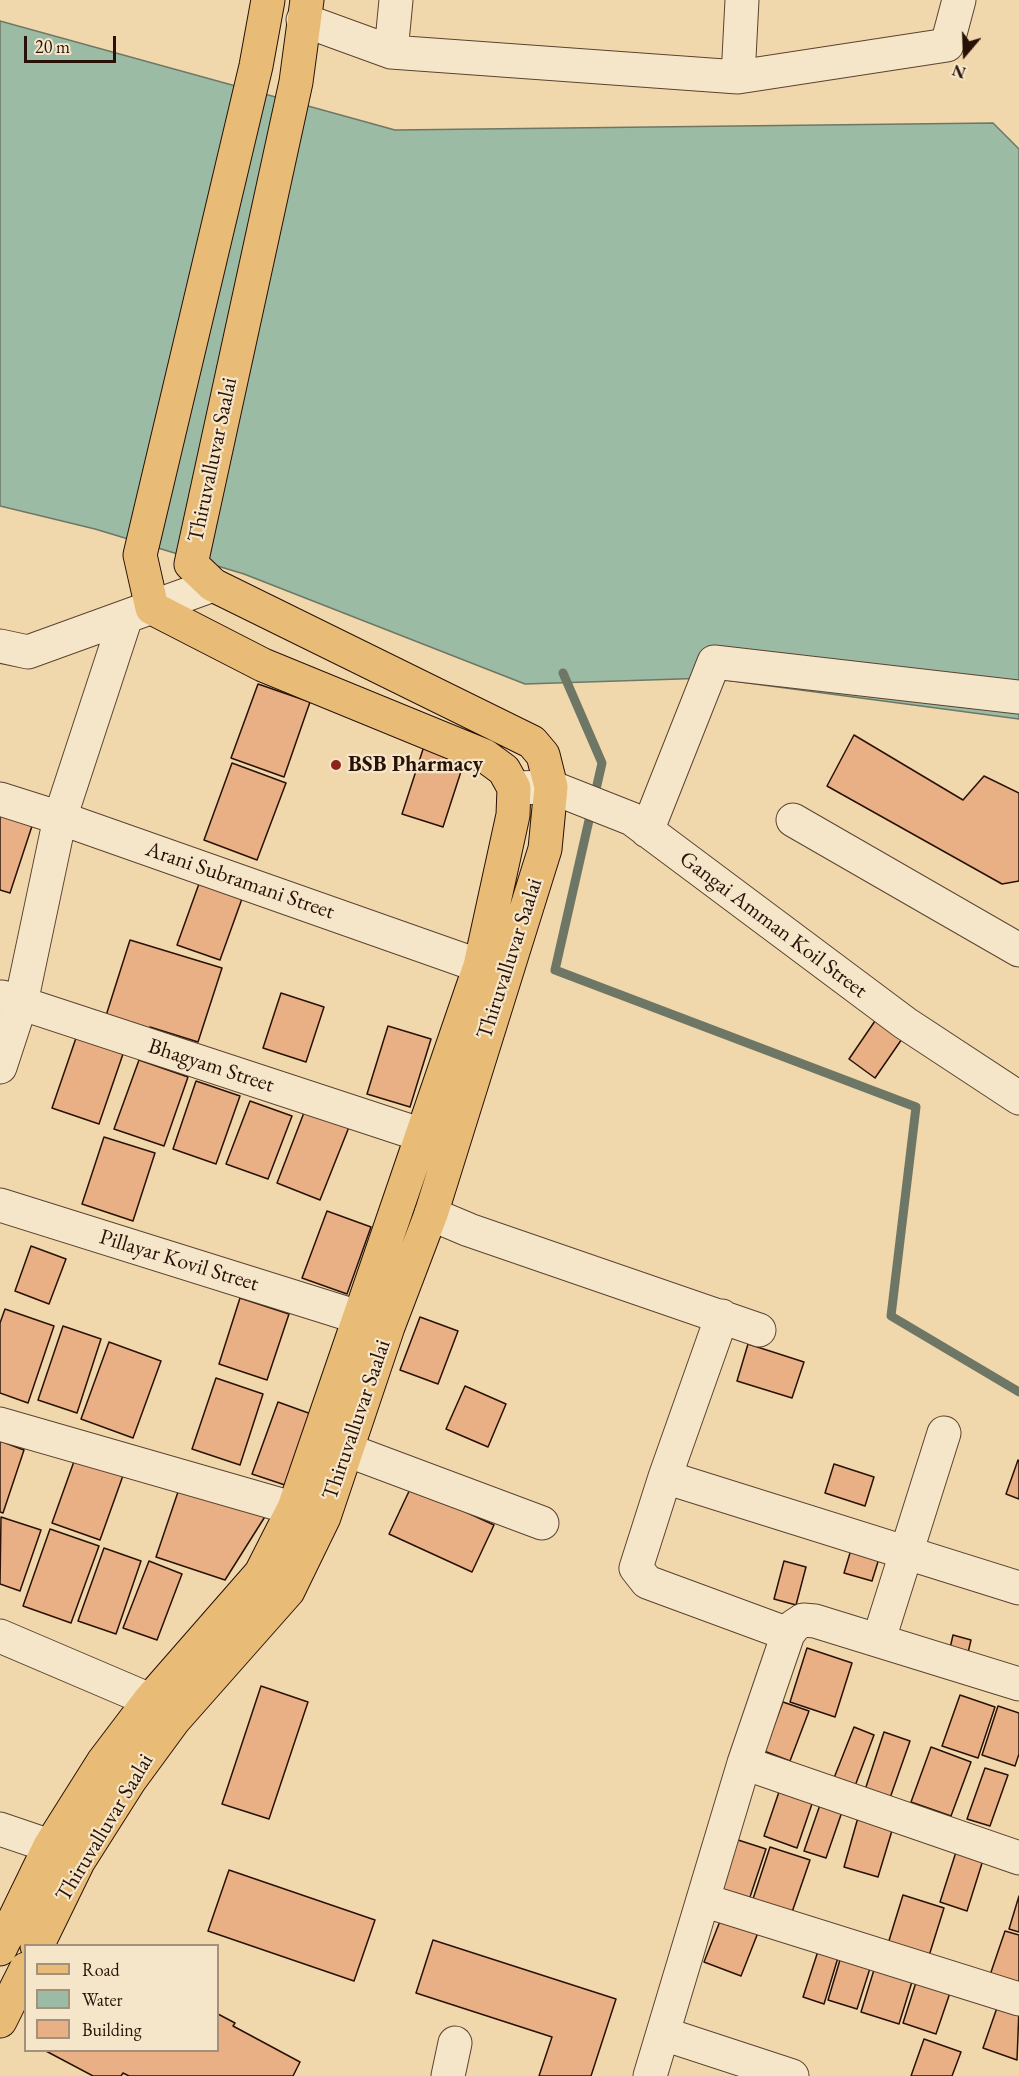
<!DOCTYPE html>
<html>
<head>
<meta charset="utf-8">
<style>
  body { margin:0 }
  #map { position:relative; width:1019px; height:2076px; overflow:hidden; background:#f1d8ac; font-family:"EB Garamond",serif }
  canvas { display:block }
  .legend { position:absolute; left:24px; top:1944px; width:195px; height:108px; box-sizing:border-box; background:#f6e6c9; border:2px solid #a4917b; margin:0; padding:8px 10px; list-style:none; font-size:18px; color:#281107 }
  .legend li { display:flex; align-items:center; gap:12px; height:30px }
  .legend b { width:30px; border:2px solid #a4917b }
  .north { position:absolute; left:935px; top:24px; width:60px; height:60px; -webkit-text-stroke:4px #f6e6c9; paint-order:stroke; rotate:199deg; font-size:16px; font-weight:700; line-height:24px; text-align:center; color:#281107 }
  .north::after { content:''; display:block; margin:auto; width:21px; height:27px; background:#281107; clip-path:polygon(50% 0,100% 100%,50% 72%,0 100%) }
  .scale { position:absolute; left:24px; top:36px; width:92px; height:27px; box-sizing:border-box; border:3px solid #281107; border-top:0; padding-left:8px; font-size:18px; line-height:21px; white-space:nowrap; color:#281107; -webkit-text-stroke:4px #f6e6c9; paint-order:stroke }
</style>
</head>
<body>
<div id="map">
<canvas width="1019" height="2076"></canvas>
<ul class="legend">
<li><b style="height:8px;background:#e8bc76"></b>Road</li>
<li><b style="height:16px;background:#9cbba4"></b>Water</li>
<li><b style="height:16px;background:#e9b085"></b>Building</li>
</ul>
<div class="north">N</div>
<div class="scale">20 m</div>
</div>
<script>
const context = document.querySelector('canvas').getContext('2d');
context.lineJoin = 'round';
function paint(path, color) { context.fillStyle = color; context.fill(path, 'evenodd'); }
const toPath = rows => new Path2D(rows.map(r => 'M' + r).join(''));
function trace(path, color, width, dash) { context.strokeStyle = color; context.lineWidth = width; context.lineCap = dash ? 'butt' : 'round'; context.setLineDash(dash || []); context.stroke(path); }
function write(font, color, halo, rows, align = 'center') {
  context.font = font + ' "EB Garamond",serif'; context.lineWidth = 4.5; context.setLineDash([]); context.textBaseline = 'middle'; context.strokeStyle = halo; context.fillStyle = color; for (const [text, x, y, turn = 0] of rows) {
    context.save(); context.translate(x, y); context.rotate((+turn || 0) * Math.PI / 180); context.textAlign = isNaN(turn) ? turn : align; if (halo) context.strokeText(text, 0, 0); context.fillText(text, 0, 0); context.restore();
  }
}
const water = toPath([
  [0,21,395,130,993,123,1019,149,1019,719,710,678,525,684,244,574,95,529,0,506,0,21]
]);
const stream = toPath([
  [563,673,602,763,555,970,916,1107,891,1316,1019,1392]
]);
const building = toPath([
  [258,684,310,702,284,777,231,758,258,684],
  [854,735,963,800,984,776,1019,793,1019,881,1002,884,827,786,854,735],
  [426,740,467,753,443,827,402,814,426,740],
  [232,763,286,783,257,860,204,840,232,763],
  [0,809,34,820,10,893,0,890,0,809],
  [200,881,243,896,220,960,177,945,200,881],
  [130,940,222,968,198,1042,150,1027,148,1035,104,1022,130,940],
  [281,993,324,1007,306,1062,263,1048,281,993],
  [877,1018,904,1036,875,1078,849,1059,877,1018],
  [388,1026,431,1039,410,1107,367,1094,388,1026],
  [76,1038,123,1054,99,1124,52,1108,76,1038],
  [139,1060,188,1077,164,1146,114,1129,139,1060],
  [196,1081,240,1096,216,1164,173,1149,196,1081],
  [250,1101,292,1116,268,1179,226,1164,250,1101],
  [305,1110,349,1127,320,1200,277,1183,305,1110],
  [104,1137,155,1153,133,1221,82,1204,104,1137],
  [327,1211,371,1227,347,1294,302,1278,327,1211],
  [31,1246,66,1259,49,1304,15,1291,31,1246],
  [240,1298,289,1314,267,1380,219,1364,240,1298],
  [5,1309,54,1326,28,1403,0,1393,0,1323,5,1309],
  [420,1317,458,1331,438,1384,400,1370,420,1317],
  [63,1326,101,1339,77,1413,38,1400,63,1326],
  [109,1342,161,1361,133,1438,81,1419,109,1342],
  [748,1344,804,1362,792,1398,737,1381,748,1344],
  [216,1378,263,1394,240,1465,192,1449,216,1378],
  [465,1386,506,1404,488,1447,446,1429,465,1386],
  [278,1402,314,1415,288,1486,252,1474,278,1402],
  [0,1441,24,1450,3,1513,0,1512,0,1441],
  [77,1453,125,1470,100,1540,52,1523,77,1453],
  [1018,1460,1019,1461,1019,1499,1006,1494,1018,1460],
  [834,1464,874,1477,865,1506,825,1493,834,1464],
  [180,1486,266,1515,225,1580,156,1557,180,1486],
  [411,1487,494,1525,472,1572,389,1534,411,1487],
  [1,1517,41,1530,20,1591,0,1584,1,1517],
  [50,1529,99,1546,71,1623,23,1606,50,1529],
  [853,1543,881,1552,872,1581,844,1573,853,1543],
  [104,1548,141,1561,116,1634,78,1621,104,1548],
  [149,1561,182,1574,157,1640,123,1628,149,1561],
  [784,1561,806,1567,796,1605,774,1599,784,1561],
  [953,1635,971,1640,966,1661,948,1657,953,1635],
  [807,1648,852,1663,835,1717,790,1702,807,1648],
  [261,1686,308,1702,269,1819,222,1804,261,1686],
  [960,1695,995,1707,978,1758,942,1746,960,1695],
  [783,1702,809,1711,790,1761,764,1751,783,1702],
  [998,1706,1019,1713,1019,1754,1015,1766,982,1755,998,1706],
  [854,1727,874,1735,855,1786,834,1778,854,1727],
  [884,1732,910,1741,890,1798,865,1790,884,1732],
  [931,1747,971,1762,951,1816,911,1802,931,1747],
  [985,1768,1008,1775,990,1826,967,1819,985,1768],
  [781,1786,814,1798,797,1848,764,1836,781,1786],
  [821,1802,843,1809,826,1858,804,1851,821,1802],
  [859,1814,894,1824,878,1877,844,1867,859,1814],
  [735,1839,766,1849,749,1900,718,1890,735,1839],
  [770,1847,810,1860,790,1918,751,1905,770,1847],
  [956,1852,983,1860,967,1911,940,1902,956,1852],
  [229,1870,375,1920,354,1981,208,1931,229,1870],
  [903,1895,944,1908,928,1959,887,1947,903,1895],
  [1019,1896,1019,1932,1009,1929,1019,1896],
  [724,1911,761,1925,741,1976,704,1962,724,1911],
  [1005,1931,1019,1935,1019,1991,988,1981,1005,1931],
  [433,1940,616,1999,591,2076,539,2076,552,2037,416,1993,433,1940],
  [820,1945,840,1951,824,2004,803,1997,820,1945],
  [843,1950,873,1959,857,2009,828,2000,843,1950],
  [877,1960,915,1972,899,2024,861,2012,877,1960],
  [919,1973,953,1984,936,2034,903,2023,919,1973],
  [999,2002,1019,2009,1017,2060,983,2048,999,2002],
  [218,2014,235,2023,233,2026,300,2062,293,2076,129,2076,123,2073,121,2076,93,2076,44,2050,218,2050,218,2014],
  [924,2039,961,2052,952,2076,911,2076,924,2039]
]);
const minor = toPath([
  [303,20,391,52,738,77,947,45,959,0],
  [391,52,396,0],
  [738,77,742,0],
  [0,646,28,652,213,585],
  [514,788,551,787,632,819,905,1023,1019,1098],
  [0,799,60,818,480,966],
  [793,820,1019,950],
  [647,831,714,662,1019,697],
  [2,997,422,1135],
  [0,1067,21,1003,60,818,126,617],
  [0,1205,358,1317],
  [431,1214,469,1230,759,1330],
  [722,1316,665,1477,636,1568,647,1582,788,1634],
  [0,1424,320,1516],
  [347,1450,542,1523],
  [665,1477,1019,1588],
  [0,1636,150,1700],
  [879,1639,944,1433],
  [744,1763,1019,1858],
  [0,1829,50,1846],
  [703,1900,1019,1999],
  [664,2034,792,2076],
  [448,2076,455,2043],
  [650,2076,744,1763,788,1634,794,1626,803,1620,815,1621,1019,1684]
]);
const major = toPath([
  [37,1946,78,1862,130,1780,174,1720,288,1591,324,1517,388,1327,431,1214,545,849,551,787,543,755,532,742,213,585,191,564,296,82,307,0],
  [0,1949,50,1846,103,1762,150,1700,261,1573,294,1508,480,966,513,815,514,788,504,770,485,756,263,665,152,608,140,555,256,66,268,0],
  [0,2021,26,1969]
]);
const markers = [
  [336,765,6,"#8f2418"]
];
const streetNames = [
  ["Thiruvalluvar Saalai",213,460,-78],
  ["Arani Subramani Street",240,881,19],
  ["Gangai Amman Koil Street",773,925,37],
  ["Thiruvalluvar Saalai",510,959,-72],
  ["Bhagyam Street",211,1066,18],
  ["Pillayar Kovil Street",179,1261,17],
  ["Thiruvalluvar Saalai",357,1420,-71],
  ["Thiruvalluvar Saalai",105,1828,-59]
];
const poiNames = [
  ["BSB Pharmacy",348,765]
];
paint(water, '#9cbba4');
trace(water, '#6e7765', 1.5);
trace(stream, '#6e7765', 9);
paint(building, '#e9b085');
trace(building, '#281107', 1.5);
trace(minor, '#5a4330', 35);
trace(major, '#281107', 35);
trace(minor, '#f6e6c9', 33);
trace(major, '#e8bc76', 33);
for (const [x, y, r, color] of markers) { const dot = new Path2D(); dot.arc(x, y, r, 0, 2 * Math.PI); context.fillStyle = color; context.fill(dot); trace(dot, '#f6e6c9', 2); }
write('22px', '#281107', '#f6e6c9', streetNames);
write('bold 22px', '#281107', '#f6e6c9', poiNames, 'left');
</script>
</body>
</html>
